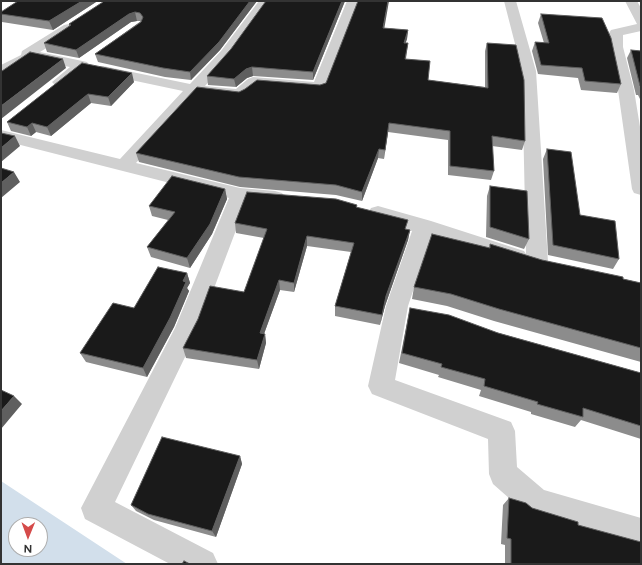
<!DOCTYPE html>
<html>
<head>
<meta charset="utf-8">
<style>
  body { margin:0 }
  #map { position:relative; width:642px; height:565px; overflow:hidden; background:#fff; font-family:Figtree,sans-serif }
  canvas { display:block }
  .frame { position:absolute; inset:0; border:2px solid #333; pointer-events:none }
  .north { position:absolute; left:8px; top:517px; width:40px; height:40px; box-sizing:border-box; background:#fff; border:1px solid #adadad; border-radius:50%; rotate:181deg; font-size:11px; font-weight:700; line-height:16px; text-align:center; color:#333 }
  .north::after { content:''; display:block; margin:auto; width:14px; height:18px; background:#d54b4a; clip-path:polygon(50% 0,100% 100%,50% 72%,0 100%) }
</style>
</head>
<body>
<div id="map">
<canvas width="642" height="565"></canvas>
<div class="frame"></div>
<div class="north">N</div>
</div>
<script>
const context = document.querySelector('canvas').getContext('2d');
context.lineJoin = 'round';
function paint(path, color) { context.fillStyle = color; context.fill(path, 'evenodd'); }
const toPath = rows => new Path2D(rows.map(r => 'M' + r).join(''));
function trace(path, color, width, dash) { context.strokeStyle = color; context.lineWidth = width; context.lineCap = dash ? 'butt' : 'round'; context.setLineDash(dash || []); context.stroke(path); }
const water = toPath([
  [1,481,127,564,1,564],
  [16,525,40,525,40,549,16,549]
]);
const minor = toPath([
  [259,1,271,1,231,57,205,86,236,89,248,79,253,77,314,82,347,1,359,1,325,90,320,92,257,87,245,97,240,99,198,94,136,163,240,188,275,191,282,193,285,197,282,201,275,203,247,201,199,328,115,502,213,553,218,564,170,564,85,519,81,508,175,328,229,198,1,140,1,130,120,159,183,91,98,73,96,70,98,67,103,66,190,84,221,51,259,1],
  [504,1,516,1,536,71,548,262,545,268,537,270,529,268,526,258,524,261,517,264,431,237,408,306,395,380,511,422,515,431,517,467,544,490,641,518,641,548,526,513,493,484,489,474,488,439,372,394,368,386,386,306,412,231,371,218,368,213,371,208,378,206,431,221,524,251,526,254,522,71,504,1],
  [625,1,637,1,641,8,641,31,623,35,623,47,634,90,641,133,641,195,634,193,632,189,618,90,609,47,609,33,611,30,637,24,625,1],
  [69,24,74,25,76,28,74,31,40,52,87,62,89,65,87,68,65,85,60,87,55,85,52,82,70,67,34,60,1,75,1,65,21,55,22,51,64,25,69,24]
]);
const wall = toPath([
  [18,1,257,1,220,50,191,80,165,77,98,62,95,54,141,21,137,21,131,22,79,58,47,52,44,43,69,26,69,24,104,2,96,2,53,30,2,22,1,19,1,14],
  [266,1,345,1,313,80,253,76,247,78,236,87,208,85,207,76,231,49],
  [541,14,621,84,617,93,581,90,578,78,538,74,532,51,535,42,544,43,538,23],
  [384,28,408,30,407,39,405,43,408,43,406,59,428,80,485,87,485,51,487,43,525,141,522,150,492,146,494,171,491,180,448,175,448,140,388,132,384,159,378,158,362,201,336,195,240,187,139,162,136,153,239,92,320,85,326,83],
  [631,50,641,51,641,101,638,95,636,95,627,58],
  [82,63,134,82,111,106,91,103,51,136,36,132,31,136,11,131,7,122],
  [547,149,580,215,619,259,613,269,548,255,543,159],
  [490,186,529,239,524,249,486,237,487,196],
  [225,189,227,199,212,234,190,268,151,257,147,247,168,220,152,216,149,206],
  [357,205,357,207,406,229,410,230,408,240,385,306,380,325,335,316,335,306,351,252,307,246,294,292,280,290,264,334,265,334,266,343,259,369,186,358,183,348,244,292,264,238,236,233,235,223],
  [490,244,542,260,641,283,641,362,494,321,447,306,412,299,414,287,489,248],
  [187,273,190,283,187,288,189,291,174,327,147,377,86,362,80,353,134,308],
  [410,308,641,373,641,439,581,420,575,427,531,414,531,412,479,396,481,390,438,377,439,375,399,363],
  [240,456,242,464,216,537,154,520,136,511,131,505],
  [509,498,532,508,578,525,641,564,505,564,505,545,501,544,503,505]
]);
const shadedWall = toPath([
  [82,1,96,1,96,2,53,30,49,21],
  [250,1,257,1,220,50,191,80,190,72],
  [342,1,345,1,313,80,313,72],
  [388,1,389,1,383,36,383,28],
  [135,12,137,21,131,22,79,58,76,50,129,14],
  [408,30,407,39,403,51,404,43],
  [63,59,66,68,1,119,1,106],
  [252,67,253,76,247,78,236,87,234,79,246,69],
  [132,73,134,82,111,106,108,97],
  [88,94,91,103,51,136,47,127],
  [32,123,36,132,31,136,27,127],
  [389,123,388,132,384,159,385,150],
  [15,136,20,146,1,162,1,148],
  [379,149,378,158,362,201,362,192],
  [14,172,20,182,1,198,1,183],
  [225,189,227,199,212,234,190,268,187,258],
  [410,230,408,240,385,306,380,325,382,315,386,296],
  [307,236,307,246,294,292,294,283],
  [187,273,190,283,187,288,189,291,174,327,147,377,143,368],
  [279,280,280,290,261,342,260,333],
  [265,334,266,343,259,369,257,360],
  [14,396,22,404,1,429,1,411],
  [240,456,242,464,216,537,212,531]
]);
const building = toPath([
  [18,1,82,1,49,21,1,14,1,12,18,1],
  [104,1,250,1,219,42,190,72,163,68,95,54,141,22,143,17,140,13,135,12,129,14,76,50,44,43,71,25,69,24,103,2,104,1],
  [266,1,342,1,313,72,252,67,246,69,234,79,207,76,231,49,266,1],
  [358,1,388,1,383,28,408,30,404,43,408,43,405,59,430,61,428,80,488,88,487,43,516,45,524,80,525,141,492,136,494,171,450,166,450,131,389,123,385,150,379,149,362,192,336,185,239,177,136,153,197,87,239,92,245,89,257,80,320,85,326,83,358,1],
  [541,14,602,18,611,38,621,84,585,81,582,68,541,65,535,42,549,43,541,14],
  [631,50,641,51,641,86,640,86,631,50],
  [30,52,63,59,1,106,1,71,2,71,30,52],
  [82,63,132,73,108,97,88,94,47,127,32,123,27,127,7,122,82,63],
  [1,133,15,136,1,148,1,133],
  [547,149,571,152,580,215,615,221,619,259,553,245,547,149],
  [1,168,14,172,1,183,1,168],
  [172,176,225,189,210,224,187,258,147,247,175,212,149,206,172,176],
  [490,186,527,191,529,239,490,227,490,186],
  [247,192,336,199,357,205,356,207,408,220,405,229,410,230,386,296,382,315,335,306,354,243,307,236,294,283,279,280,260,333,265,334,257,360,183,348,198,319,210,286,244,292,267,229,235,223,247,192],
  [432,234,490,248,490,244,542,260,623,277,623,279,641,283,641,348,499,309,451,294,414,287,432,234],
  [158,267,187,273,183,281,186,282,170,318,143,368,80,353,113,303,134,308,158,267],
  [410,308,449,315,498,333,641,373,641,426,583,408,583,417,537,404,538,402,484,386,485,379,441,367,442,364,402,353,410,308],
  [1,390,14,396,1,411,1,390],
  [162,437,240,456,212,531,148,514,131,505,162,437],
  [509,498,526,503,532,508,578,522,578,525,641,542,641,564,511,564,511,539,507,538,509,498],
  [184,561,190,564,182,564,184,561]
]);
paint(water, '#d2dfeb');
paint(minor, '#d0d0d0');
paint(wall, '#8c8c8c');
paint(shadedWall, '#5f5f5f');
paint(building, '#1a1a1a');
trace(building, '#5f5f5f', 1);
</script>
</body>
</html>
